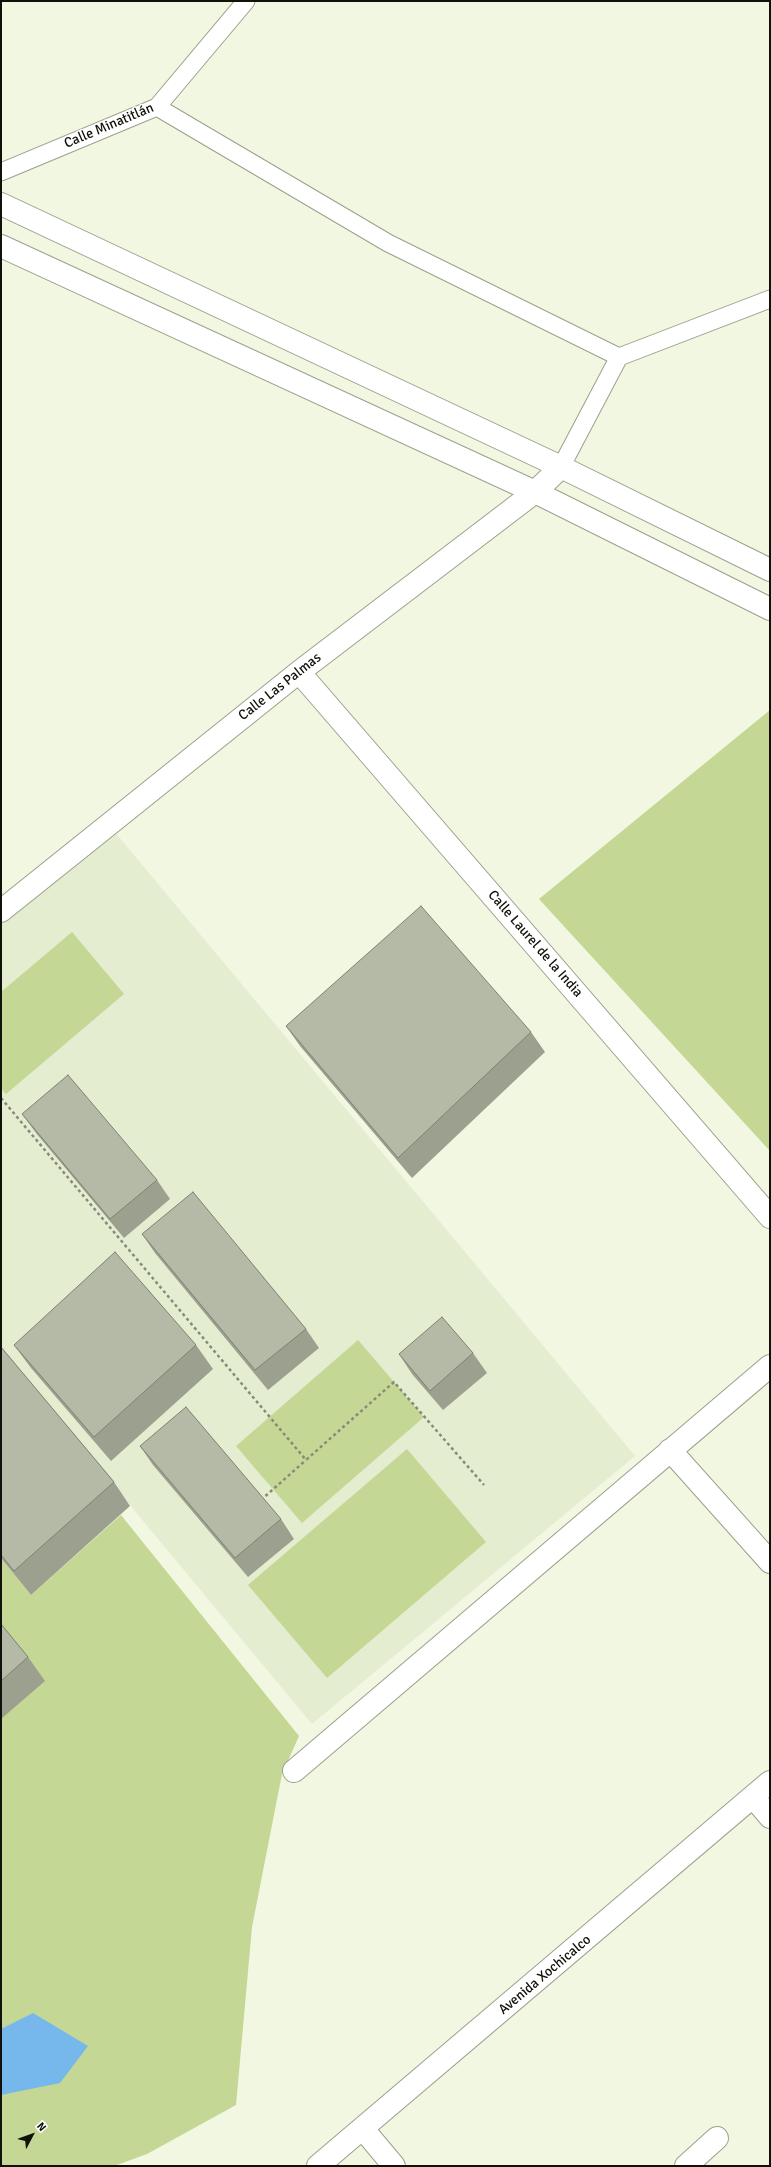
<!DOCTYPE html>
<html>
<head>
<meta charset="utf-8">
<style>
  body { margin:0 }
  #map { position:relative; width:771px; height:2167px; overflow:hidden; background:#f1f7e1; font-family:Signika,sans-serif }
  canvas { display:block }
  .frame { position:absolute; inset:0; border:2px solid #10120a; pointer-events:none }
  .north { position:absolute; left:12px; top:2115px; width:40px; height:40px; -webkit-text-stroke:3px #fff; paint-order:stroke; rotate:49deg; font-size:11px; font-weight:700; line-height:16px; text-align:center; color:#10120a }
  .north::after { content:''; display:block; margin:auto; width:14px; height:18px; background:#10120a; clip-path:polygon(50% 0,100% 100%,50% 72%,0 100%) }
</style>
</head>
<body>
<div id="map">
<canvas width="771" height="2167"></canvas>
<div class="frame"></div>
<div class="north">N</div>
</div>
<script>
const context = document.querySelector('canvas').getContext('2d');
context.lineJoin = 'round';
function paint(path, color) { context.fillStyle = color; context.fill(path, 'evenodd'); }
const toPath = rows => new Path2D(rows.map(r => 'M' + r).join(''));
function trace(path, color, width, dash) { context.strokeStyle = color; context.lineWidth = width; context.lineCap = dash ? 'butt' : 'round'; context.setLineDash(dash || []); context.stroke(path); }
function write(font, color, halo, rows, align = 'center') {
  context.font = font + ' Signika,sans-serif'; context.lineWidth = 3; context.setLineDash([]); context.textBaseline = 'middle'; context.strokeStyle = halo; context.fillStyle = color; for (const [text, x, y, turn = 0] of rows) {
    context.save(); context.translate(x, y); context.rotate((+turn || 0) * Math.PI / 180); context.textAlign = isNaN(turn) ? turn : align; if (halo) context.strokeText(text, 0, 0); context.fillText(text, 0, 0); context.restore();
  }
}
const built = toPath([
  [114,831,635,1456,312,1724,1,1350,1,924]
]);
const green = toPath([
  [770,710,770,1151,539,899],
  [72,932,124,994,6,1094,1,1088,1,992],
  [358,1340,424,1417,302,1523,236,1446],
  [407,1449,486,1542,327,1678,248,1585],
  [121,1515,299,1736,282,1774,252,1927,236,2105,147,2154,114,2166,1,2166,1,1558,31,1595]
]);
const water = toPath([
  [33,2013,88,2046,60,2083,1,2095,1,2029]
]);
const path = toPath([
  [1,1098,306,1460,394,1382,484,1485],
  [261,1500,306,1460]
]);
const lane = toPath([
  [157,107,388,243,619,357,561,467],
  [1,172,157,107,246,1],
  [619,357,770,299]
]);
const street = toPath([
  [299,672,770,1217],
  [1,911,299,672,535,492,561,467],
  [670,1450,770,1562],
  [294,1771,770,1366],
  [753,1797,770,1817],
  [363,2129,394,2166],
  [318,2166,770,1782],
  [686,2166,717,2138]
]);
const primary = toPath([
  [1,204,561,467,770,570],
  [1,246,535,492,770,609]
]);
const wall = toPath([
  [286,1026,531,1032,545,1052,412,1178,300,1046],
  [22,1114,157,1180,170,1199,124,1238,36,1133],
  [142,1234,306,1329,319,1348,268,1390,155,1253],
  [14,1345,196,1345,213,1369,111,1461,31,1368],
  [1,1347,114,1482,130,1506,31,1595,1,1558],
  [473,1353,487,1373,443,1410,412,1374,399,1354],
  [140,1446,281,1519,294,1539,248,1577,153,1465],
  [1,1624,28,1657,45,1681,1,1719]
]);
const building = toPath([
  [421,906,531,1032,398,1158,286,1026,421,906],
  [68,1075,157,1180,110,1219,22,1114,68,1075],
  [193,1192,306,1329,255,1370,142,1234,193,1192],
  [115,1252,196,1345,94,1437,14,1345,115,1252],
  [442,1317,473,1353,430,1391,399,1354,442,1317],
  [1,1347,114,1482,14,1571,1,1555,1,1347],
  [186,1407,281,1519,235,1558,140,1446,186,1407],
  [1,1624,28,1657,1,1681,1,1624]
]);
const streetNames = [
  ["Calle Minatitlán",109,126,-23],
  ["Calle Las Palmas",280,687,-38],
  ["Calle Laurel de la India",535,944,49],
  ["Avenida Xochicalco",545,1975,-40]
];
paint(built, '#e4edd0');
paint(green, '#c5d794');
paint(water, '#76b8ec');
trace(lane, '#9ba18c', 19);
trace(street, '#9ba18c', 24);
trace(primary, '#9ba18c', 24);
trace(path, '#868a7a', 2.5, [3, 3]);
trace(lane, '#fff', 17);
trace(street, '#fff', 22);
trace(primary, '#fff', 22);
paint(wall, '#9ba08f');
paint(building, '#b4baa6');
trace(building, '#7e8274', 1);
write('14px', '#10120a', '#fff', streetNames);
</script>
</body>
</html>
